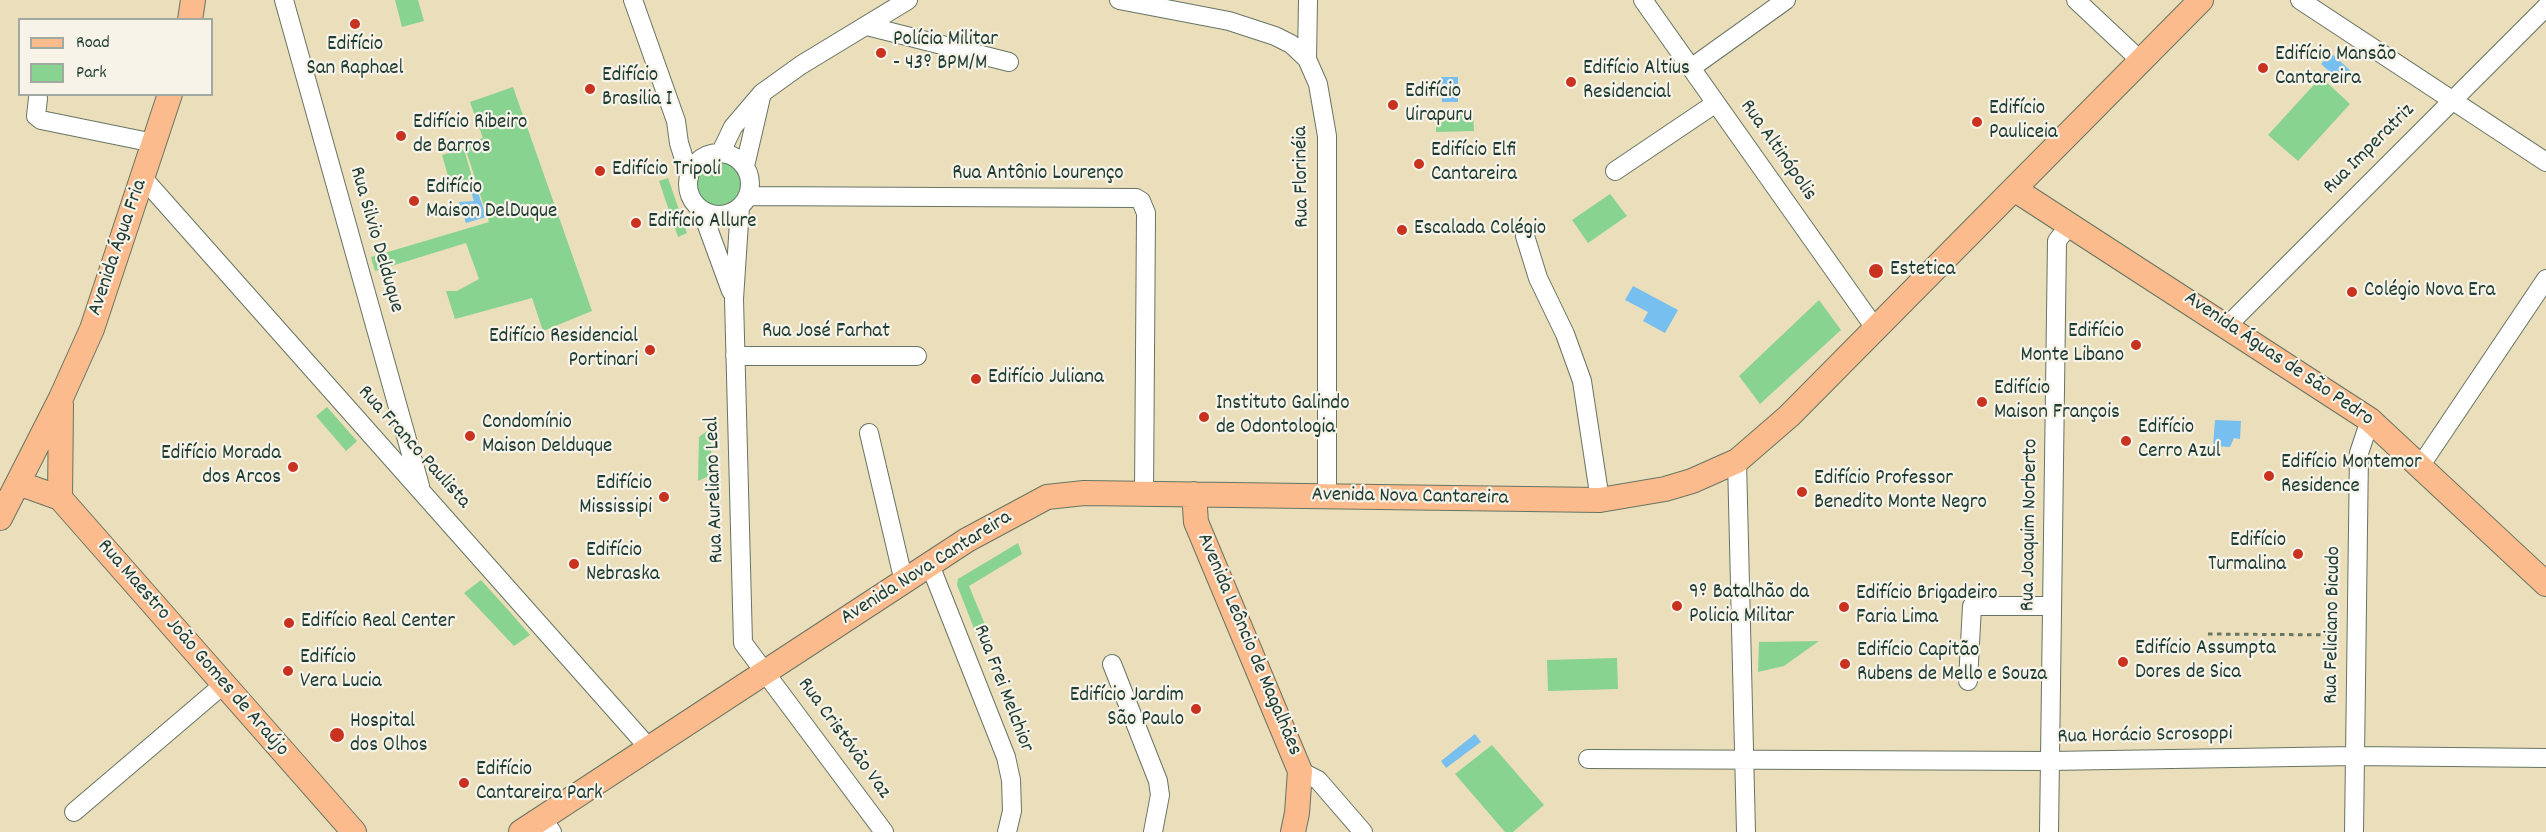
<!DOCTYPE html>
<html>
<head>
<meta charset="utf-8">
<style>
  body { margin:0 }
  #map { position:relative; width:2546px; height:832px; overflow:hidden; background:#ebdebb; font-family:Dekko,sans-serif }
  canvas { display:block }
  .legend { position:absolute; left:18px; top:18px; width:195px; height:78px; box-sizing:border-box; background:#f7f3e8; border:2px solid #a1aaa0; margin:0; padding:8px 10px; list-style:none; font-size:18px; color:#1f3d34 }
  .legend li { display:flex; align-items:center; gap:12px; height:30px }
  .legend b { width:30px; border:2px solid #a1aaa0 }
</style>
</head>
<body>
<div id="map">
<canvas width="2546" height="832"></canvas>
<ul class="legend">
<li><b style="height:8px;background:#fbbb8c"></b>Road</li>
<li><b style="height:16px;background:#89d390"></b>Park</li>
</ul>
</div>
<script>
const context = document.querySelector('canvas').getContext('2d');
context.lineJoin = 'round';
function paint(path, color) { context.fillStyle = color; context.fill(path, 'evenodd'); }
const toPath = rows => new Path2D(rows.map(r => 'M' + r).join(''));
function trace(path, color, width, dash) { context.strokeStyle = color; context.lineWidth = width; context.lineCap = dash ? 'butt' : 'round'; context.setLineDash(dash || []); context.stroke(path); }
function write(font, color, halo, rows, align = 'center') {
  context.font = font + ' Dekko,sans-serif'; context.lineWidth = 4.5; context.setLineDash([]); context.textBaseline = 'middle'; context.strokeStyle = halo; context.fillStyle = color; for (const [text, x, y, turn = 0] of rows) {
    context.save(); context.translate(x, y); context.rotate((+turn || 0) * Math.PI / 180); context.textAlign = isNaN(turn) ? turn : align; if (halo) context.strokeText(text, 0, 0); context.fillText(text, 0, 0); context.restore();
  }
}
const green = toPath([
  [395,0,418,0,424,21,402,27],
  [2321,77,2350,104,2298,161,2268,135],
  [513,87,592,311,543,331,532,298,455,319,446,291,457,291,479,279,466,243,375,271,371,257,489,222,464,144,483,138,470,102],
  [1436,112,1473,112,1474,131,1436,132],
  [464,149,474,184,452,190,442,155],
  '695 184a24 24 0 1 1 48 0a24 24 0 1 1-48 0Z',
  [668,178,687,233,678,237,659,181],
  [1610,194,1627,216,1588,243,1572,220],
  [1819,300,1841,330,1760,404,1739,376],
  [327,407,357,441,346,451,316,416],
  [711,428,711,475,698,481,699,437],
  [1018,543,1022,554,969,586,991,639,980,644,957,585,958,579],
  [481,580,510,612,530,635,514,646,464,593],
  [1819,641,1784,666,1758,672,1759,642],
  [1617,658,1618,689,1548,691,1547,660],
  [1492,745,1544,805,1513,832,1505,832,1455,774]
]);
const water = toPath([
  [2331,53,2351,71,2341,82,2321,64],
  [1441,77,1458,77,1458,102,1442,102],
  [476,186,486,217,466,223,459,202,474,201,470,188],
  [1633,286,1678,310,1665,333,1643,321,1648,312,1625,300],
  [2215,420,2241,421,2240,439,2234,438,2230,447,2213,446],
  [1475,734,1481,742,1446,768,1441,761]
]);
const path = toPath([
  [2208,634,2340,635]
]);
const minor = toPath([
  [284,0,420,486],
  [633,0,676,121,679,143,689,175],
  [1119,0,1229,21,1275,36,1291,44,1307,59,1318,84,1327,136,1327,497],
  [1643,0,1875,328],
  [2076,0,2141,61],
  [2300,0,2546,162],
  [867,26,1009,62],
  [1307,59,1308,0],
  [1691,68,1786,0],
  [38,98,36,116,41,120,154,143],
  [721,152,733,127,762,93,801,65,908,0],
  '688 184a31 31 0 1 1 62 0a31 31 0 1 1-62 0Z',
  [745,166,761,97],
  [1615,171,1716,103],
  [143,178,649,748],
  [748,196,1136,198,1141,201,1146,213,1144,493],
  [740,207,734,299,743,643,884,832],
  [701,209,731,291],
  [1525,236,1538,278,1565,334,1582,381,1600,500],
  [2228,325,2546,7],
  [735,356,917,356],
  [869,433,904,582],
  [1737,461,1746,832],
  [2421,465,2546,279],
  [930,565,1006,757,1011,780,1012,811,1007,832],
  [1112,664,1158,781,1160,795,1153,832],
  [1968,681,1972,606,2052,606],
  [1588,759,2050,761,2355,756,2546,758],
  [1300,771,1318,780,1363,832],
  [74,812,223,685],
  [542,818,552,832],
  [2049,832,2057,241,2070,224],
  [2354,832,2359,453,2370,420]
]);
const major = toPath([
  [190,20,193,0],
  [2014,189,2370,420,2546,584],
  [18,483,60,498,354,832],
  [1194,494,1196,522,1300,771,1297,813,1293,832],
  [60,498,61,405],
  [0,518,61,398,92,329,170,94],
  [521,832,967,540,1047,497,1084,493,1600,500,1665,489,1692,481,1737,461,1789,416,2201,0]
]);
const markers = [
  [355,24,6,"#c8321e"],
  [881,53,6,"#c8321e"],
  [2263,68,6,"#c8321e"],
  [1571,82,6,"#c8321e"],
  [590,89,6,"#c8321e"],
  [1393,105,6,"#c8321e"],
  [1977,122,6,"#c8321e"],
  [401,136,6,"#c8321e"],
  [1419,164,6,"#c8321e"],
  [600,171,6,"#c8321e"],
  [414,201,6,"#c8321e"],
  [636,223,6,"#c8321e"],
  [1402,230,6,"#c8321e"],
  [1876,271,8,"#c8321e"],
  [2352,292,6,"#c8321e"],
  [2136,345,6,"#c8321e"],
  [650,350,6,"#c8321e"],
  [976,379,6,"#c8321e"],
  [1982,402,6,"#c8321e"],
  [1204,417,6,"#c8321e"],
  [470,436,6,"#c8321e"],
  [2126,441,6,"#c8321e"],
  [293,467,6,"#c8321e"],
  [2269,476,6,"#c8321e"],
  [1802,492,6,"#c8321e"],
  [664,497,6,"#c8321e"],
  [2298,554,6,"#c8321e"],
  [574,564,6,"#c8321e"],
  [1677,606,6,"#c8321e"],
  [1844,607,6,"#c8321e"],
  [289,623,6,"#c8321e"],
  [2123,662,6,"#c8321e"],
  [1845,664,6,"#c8321e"],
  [288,671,6,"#c8321e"],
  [1196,709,6,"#c8321e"],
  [337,735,8,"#c8321e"],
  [464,783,6,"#c8321e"]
];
const poiNames = [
  ["Polícia Militar",893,41],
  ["- 43º BPM/M",893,65],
  ["Edifício",355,46,"center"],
  ["San Raphael",355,70,"center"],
  ["Edifício Mansão",2275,56],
  ["Cantareira",2275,80],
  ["Edifício Altius",1583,70],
  ["Residencial",1583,94],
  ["Edifício",602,77],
  ["Brasilia I",602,101],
  ["Edifício",1405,93],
  ["Uirapuru",1405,117],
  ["Edifício",1989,110],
  ["Pauliceia",1989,134],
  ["Edifício Ribeiro",413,124],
  ["de Barros",413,148],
  ["Edifício Elfi",1431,152],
  ["Cantareira",1431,176],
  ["Edifício Tripoli",612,171],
  ["Edifício",426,189],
  ["Maison DelDuque",426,213],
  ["Edifício Allure",648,223],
  ["Escalada Colégio",1414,230],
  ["Estetica",1890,271],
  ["Colégio Nova Era",2364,292],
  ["Edifício",2124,333,"right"],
  ["Monte Libano",2124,357,"right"],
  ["Edifício Residencial",638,338,"right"],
  ["Portinari",638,362,"right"],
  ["Edifício Juliana",988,379],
  ["Edifício",1994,390],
  ["Maison François",1994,414],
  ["Instituto Galindo",1216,405],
  ["de Odontologia",1216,429],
  ["Condomínio",482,424],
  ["Maison Delduque",482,448],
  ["Edifício",2138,429],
  ["Cerro Azul",2138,453],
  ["Edifício Morada",281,455,"right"],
  ["dos Arcos",281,479,"right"],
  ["Edifício Montemor",2281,464],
  ["Residence",2281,488],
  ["Edifício Professor",1814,480],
  ["Benedito Monte Negro",1814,504],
  ["Edifício",652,485,"right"],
  ["Mississipi",652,509,"right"],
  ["Edifício",2286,542,"right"],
  ["Turmalina",2286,566,"right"],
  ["Edifício",586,552],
  ["Nebraska",586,576],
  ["9º Batalhão da",1689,594],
  ["Policia Militar",1689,618],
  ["Edifício Brigadeiro",1856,595],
  ["Faria Lima",1856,619],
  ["Edifício Real Center",301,623],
  ["Edifício Assumpta",2135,650],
  ["Dores de Sica",2135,674],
  ["Edifício Capitão",1857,652],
  ["Rubens de Mello e Souza",1857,676],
  ["Edifício",300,659],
  ["Vera Lucia",300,683],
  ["Edifício Jardim",1184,697,"right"],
  ["São Paulo",1184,721,"right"],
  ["Hospital",350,723],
  ["dos Olhos",350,747],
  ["Edifício",476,771],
  ["Cantareira Park",476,795]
];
const streetNames = [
  ["Rua Imperatriz",2370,150,-45],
  ["Rua Altinópolis",1777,151,55],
  ["Rua Antônio Lourenço",1038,175],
  ["Rua Florinéia",1303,177,-91],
  ["Rua Silvio Delduque",375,240,74],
  ["Avenida Água Fria",119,248,-71],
  ["Rua José Farhat",826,333],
  ["Avenida Águas de São Pedro",2278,360,34],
  ["Rua Franco Paulista",413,448,48],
  ["Rua Aureliano Leal",716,490,-92],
  ["Avenida Nova Cantareira",1410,498,1],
  ["Rua Joaquim Norberto",2031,525,-89],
  ["Avenida Nova Cantareira",927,569,-32],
  ["Rua Feliciano Bicudo",2334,625,-89],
  ["Avenida Leôncio de Magalhães",1248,645,67],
  ["Rua Maestro João Gomes de Araújo",192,649,49],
  ["Rua Frei Melchior",1002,689,69],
  ["Rua Horácio Scrosoppi",2145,737,-1],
  ["Rua Cristóvão Vaz",843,739,54]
];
paint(green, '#89d390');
paint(water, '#77bfef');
trace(minor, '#667563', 20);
trace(major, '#667563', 26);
trace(path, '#667563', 3, [4.5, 4.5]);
trace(minor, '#fff', 18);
trace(major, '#fbbb8c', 24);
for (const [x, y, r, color] of markers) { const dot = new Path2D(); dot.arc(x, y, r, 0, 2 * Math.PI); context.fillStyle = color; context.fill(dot); trace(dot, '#f7f3e8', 2); }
write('21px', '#1f3d34', '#f7f3e8', poiNames, 'left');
write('21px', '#1f3d34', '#f7f3e8', streetNames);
</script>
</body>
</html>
